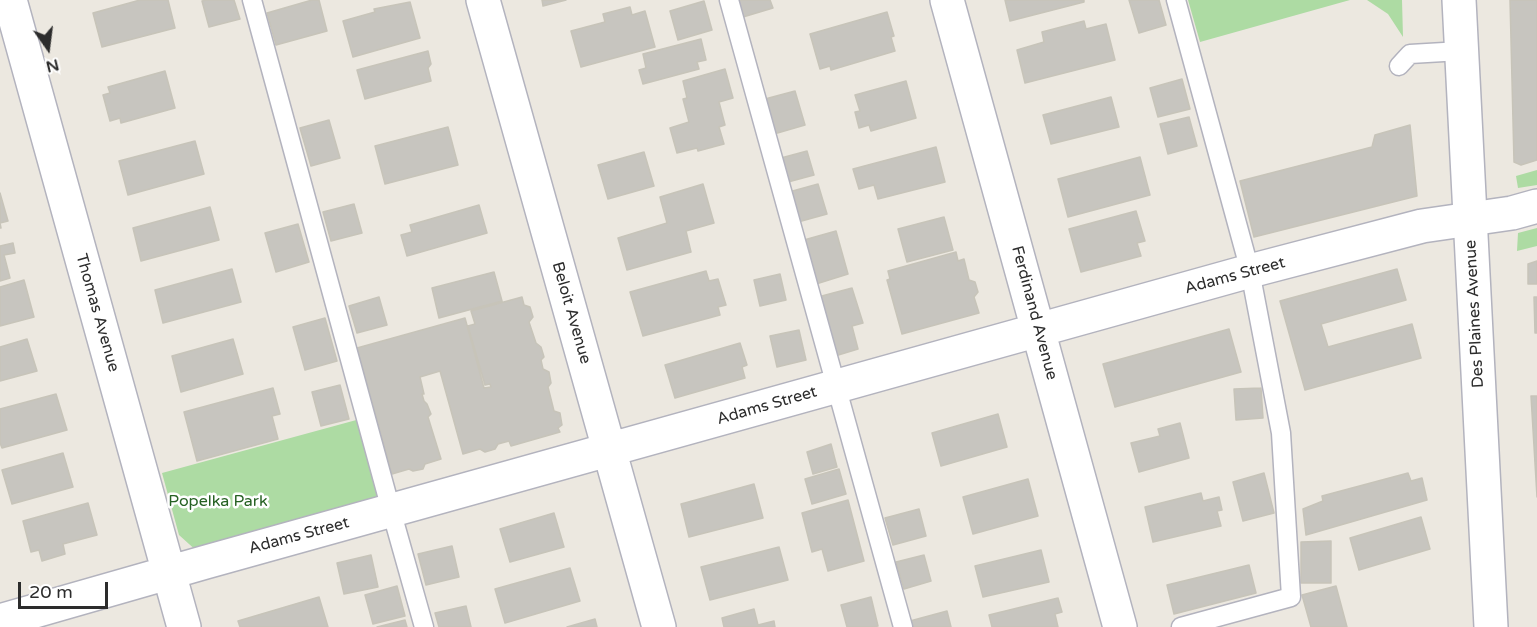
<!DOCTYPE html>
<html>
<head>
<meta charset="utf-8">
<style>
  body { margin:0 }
  #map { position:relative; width:1537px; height:627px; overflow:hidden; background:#ece8e0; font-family:"Varela Round",sans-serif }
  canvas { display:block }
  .north { position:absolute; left:18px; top:18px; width:60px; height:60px; -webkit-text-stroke:4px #fff; paint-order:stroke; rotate:166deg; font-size:16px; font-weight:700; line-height:24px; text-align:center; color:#2c2c2c }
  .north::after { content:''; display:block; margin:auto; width:21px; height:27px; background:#2c2c2c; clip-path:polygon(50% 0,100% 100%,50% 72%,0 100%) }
  .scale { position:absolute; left:18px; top:582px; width:90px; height:27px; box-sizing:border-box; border:3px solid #2c2c2c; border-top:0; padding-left:8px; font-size:18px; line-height:21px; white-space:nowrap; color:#2c2c2c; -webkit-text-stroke:4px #fff; paint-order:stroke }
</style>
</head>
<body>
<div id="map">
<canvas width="1537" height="627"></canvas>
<div class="north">N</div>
<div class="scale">20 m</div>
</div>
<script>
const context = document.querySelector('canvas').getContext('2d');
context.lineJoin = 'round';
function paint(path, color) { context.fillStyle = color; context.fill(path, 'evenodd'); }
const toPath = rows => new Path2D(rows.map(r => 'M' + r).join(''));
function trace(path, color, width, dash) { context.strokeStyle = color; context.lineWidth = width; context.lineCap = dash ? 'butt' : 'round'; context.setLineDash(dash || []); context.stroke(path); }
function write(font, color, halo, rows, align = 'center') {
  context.font = font + ' "Varela Round",sans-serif'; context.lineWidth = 5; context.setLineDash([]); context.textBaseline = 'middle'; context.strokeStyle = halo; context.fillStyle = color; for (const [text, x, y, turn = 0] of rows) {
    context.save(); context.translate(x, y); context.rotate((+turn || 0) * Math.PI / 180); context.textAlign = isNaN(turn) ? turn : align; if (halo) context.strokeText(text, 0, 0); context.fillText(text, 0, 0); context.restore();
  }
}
const green = toPath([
  [1188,0,1350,0,1200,42],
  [1367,0,1402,0,1403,37,1388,14],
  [1537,170,1537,185,1518,188,1516,176],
  [1537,228,1537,246,1517,251,1518,233],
  [360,419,381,502,199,553,179,535,162,473]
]);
const building = toPath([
  [140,0,168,0,175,28,102,47,93,13,140,0],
  [206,0,234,0,240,19,209,27,202,1,206,0],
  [312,0,319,0,327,31,276,45,267,13,312,0],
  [542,0,566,0,543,6,542,0],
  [738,0,770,0,773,8,743,17,738,0],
  [1005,0,1084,0,1084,2,1010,21,1005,0],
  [1129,0,1159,0,1166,25,1139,33,1129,0],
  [1510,0,1537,0,1537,160,1521,165,1514,162,1510,0],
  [704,1,712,30,678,40,670,11,704,1],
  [410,2,420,38,353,57,343,21,375,12,374,9,410,2],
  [630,7,632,15,645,11,655,47,581,67,571,31,605,22,603,14,630,7],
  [887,12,894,36,891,37,895,51,831,70,830,66,820,69,810,34,887,12],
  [1084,21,1086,29,1106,24,1115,60,1025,83,1017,50,1044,42,1042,32,1084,21],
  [701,39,706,60,697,62,699,69,643,84,639,70,646,68,643,54,701,39],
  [428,51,431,64,428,68,431,81,365,99,357,70,428,51],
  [725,69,733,98,719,102,725,125,719,127,724,144,698,151,697,148,677,153,670,128,689,122,683,99,687,98,683,81,725,69],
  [165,71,175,108,121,123,120,118,110,121,103,95,110,93,108,87,165,71],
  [1182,79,1190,109,1158,117,1150,88,1182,79],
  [906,81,916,118,871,131,869,125,859,128,855,112,860,111,855,95,906,81],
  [795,91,805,125,774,134,765,99,795,91],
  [1111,97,1119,127,1051,144,1043,115,1111,97],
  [1189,117,1197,146,1168,154,1160,124,1189,117],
  [329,120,340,158,311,166,300,128,329,120],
  [1410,125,1417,196,1254,237,1240,181,1372,147,1375,135,1410,125],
  [448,127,458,165,385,184,375,146,448,127],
  [195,141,204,174,128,195,119,161,195,141],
  [936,147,945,182,878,199,874,185,859,189,853,169,936,147],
  [807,151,814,175,788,182,781,158,807,151],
  [644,152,654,186,608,199,598,165,644,152],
  [1140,157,1150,195,1068,217,1058,179,1140,157],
  [703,184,714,223,686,231,691,252,627,270,618,238,667,223,660,197,703,184],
  [818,184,827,214,798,222,789,192,818,184],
  [0,193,8,221,0,223,1,228,0,228,0,193],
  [354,204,362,233,331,241,323,212,354,204],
  [479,205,487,233,407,256,401,235,412,232,410,225,479,205],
  [210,207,219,240,141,261,133,228,210,207],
  [1136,211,1145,241,1137,243,1141,256,1081,272,1069,229,1136,211],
  [944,217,953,250,907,262,898,229,944,217],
  [298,224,309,262,276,272,265,233,298,224],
  [836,231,848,274,816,284,804,240,836,231],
  [13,243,15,253,4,255,10,278,0,281,0,246,13,243],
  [956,252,958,261,964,259,969,280,975,282,978,292,974,297,979,313,902,334,887,280,890,279,888,271,956,252],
  [1537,261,1537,284,1528,284,1528,264,1537,261],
  [232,269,241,302,163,323,155,290,232,269],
  [1397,269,1406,300,1321,324,1328,347,1412,324,1421,358,1305,390,1280,301,1397,269],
  [706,271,709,281,718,279,726,305,718,307,720,315,643,336,630,292,706,271],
  [494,272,502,301,439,318,432,288,494,272],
  [780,274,786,300,760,306,754,280,780,274],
  [24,280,34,317,0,326,0,287,24,280],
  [852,288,863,323,852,326,858,349,835,356,818,297,852,288],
  [379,297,387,325,357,333,349,306,379,297],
  [522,297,524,305,530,307,533,317,529,322,536,343,541,347,544,357,541,360,543,369,549,372,551,383,548,387,554,411,560,413,562,425,558,428,560,432,511,446,509,441,498,444,495,449,485,452,480,449,463,454,440,371,420,377,424,394,422,394,424,401,427,404,431,414,428,417,441,459,425,464,423,469,413,471,409,469,392,474,357,348,465,318,484,388,491,387,490,384,485,385,468,326,475,324,471,311,522,297],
  [1534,297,1537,297,1537,333,1535,333,1534,297],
  [325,318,337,361,305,370,293,327,325,318],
  [1229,329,1241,372,1115,407,1103,364,1229,329],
  [799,330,806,360,777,367,770,336,799,330],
  [27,339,37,371,0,381,0,347,27,339],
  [233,339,243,374,181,392,172,356,233,339],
  [740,343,747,365,742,367,745,378,675,398,665,365,740,343],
  [340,385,349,419,321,426,312,392,340,385],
  [273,388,280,414,272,416,278,439,197,461,184,412,273,388],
  [1261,388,1263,418,1236,420,1234,389,1261,388],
  [56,394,67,430,2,448,0,443,0,409,56,394],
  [1531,396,1537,396,1537,497,1531,396],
  [998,414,1007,447,941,466,932,433,998,414],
  [1180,423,1189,458,1139,472,1131,443,1160,436,1158,429,1180,423],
  [831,444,837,467,813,474,807,452,831,444],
  [63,453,73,487,12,504,2,470,63,453],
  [839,469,846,494,812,504,805,479,839,469],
  [1264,473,1274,513,1243,521,1233,482,1264,473],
  [1408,473,1411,481,1422,478,1427,500,1306,535,1303,509,1323,501,1322,496,1408,473],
  [1028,479,1038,516,973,534,963,497,1028,479],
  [754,484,763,518,689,537,681,504,754,484],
  [1201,493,1203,501,1219,497,1222,510,1217,511,1221,526,1153,542,1145,507,1201,493],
  [848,500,864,561,828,571,822,549,812,552,802,513,848,500],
  [88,503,97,535,63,544,65,554,42,561,39,550,31,552,23,521,88,503],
  [919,509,926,536,893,545,885,518,919,509],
  [554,513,564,547,510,562,500,529,554,513],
  [1421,517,1430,549,1359,570,1350,538,1421,517],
  [1331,541,1331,583,1301,583,1301,542,1331,541],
  [452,546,459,577,426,585,418,554,452,546],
  [779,547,788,580,710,600,701,567,779,547],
  [1041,550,1049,582,983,597,975,566,1041,550],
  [371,555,378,587,344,594,337,563,371,555],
  [924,555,931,581,904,589,896,562,924,555],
  [1249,565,1256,593,1174,614,1167,585,1249,565],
  [570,568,580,601,505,623,495,589,570,568],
  [397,586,405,616,373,624,365,595,397,586],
  [1336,586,1347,627,1311,627,1302,595,1336,586],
  [319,597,328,627,240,627,238,621,319,597],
  [871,597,878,626,873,627,847,627,841,605,871,597],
  [1058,598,1062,612,1055,614,1058,627,992,627,989,615,1058,598],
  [466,606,471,627,439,627,435,613,466,606],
  [754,609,758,625,774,621,775,627,724,627,722,618,754,609],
  [947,611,951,627,912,627,910,621,947,611],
  [595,619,597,627,567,627,595,619],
  [405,620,407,627,377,627,405,620]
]);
const lane = toPath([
  [252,0,391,510,424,627],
  [729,0,903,627],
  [1176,0,1250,271,1281,433,1291,597,1181,627],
  [1399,66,1410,54,1461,51]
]);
const street = toPath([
  [10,0,184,627],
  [483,0,659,627],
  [947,0,1120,627],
  [0,621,206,562,1250,271,1422,226,1512,213,1537,206]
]);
const secondary = toPath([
  [1459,0,1491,627]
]);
const streetNames = [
  ["Adams Street",1235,276,-15],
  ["Thomas Avenue",97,313,74],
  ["Beloit Avenue",571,313,74],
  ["Ferdinand Avenue",1034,313,75],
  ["Des Plaines Avenue",1475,314,-93],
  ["Adams Street",767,406,-16],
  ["Adams Street",299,536,-15]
];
const parkNames = [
  ["Popelka Park",218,502]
];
paint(green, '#addba3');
paint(building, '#c7c5bf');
trace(building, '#c7c4b9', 1.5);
trace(lane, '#b3b3be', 21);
trace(street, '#b3b3be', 36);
trace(secondary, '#b3b3be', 36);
trace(lane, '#fff', 18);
trace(street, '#fff', 33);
trace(secondary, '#fff', 33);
write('16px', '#2c2c2c', '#fff', streetNames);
write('16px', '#266123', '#fff', parkNames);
</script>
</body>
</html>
